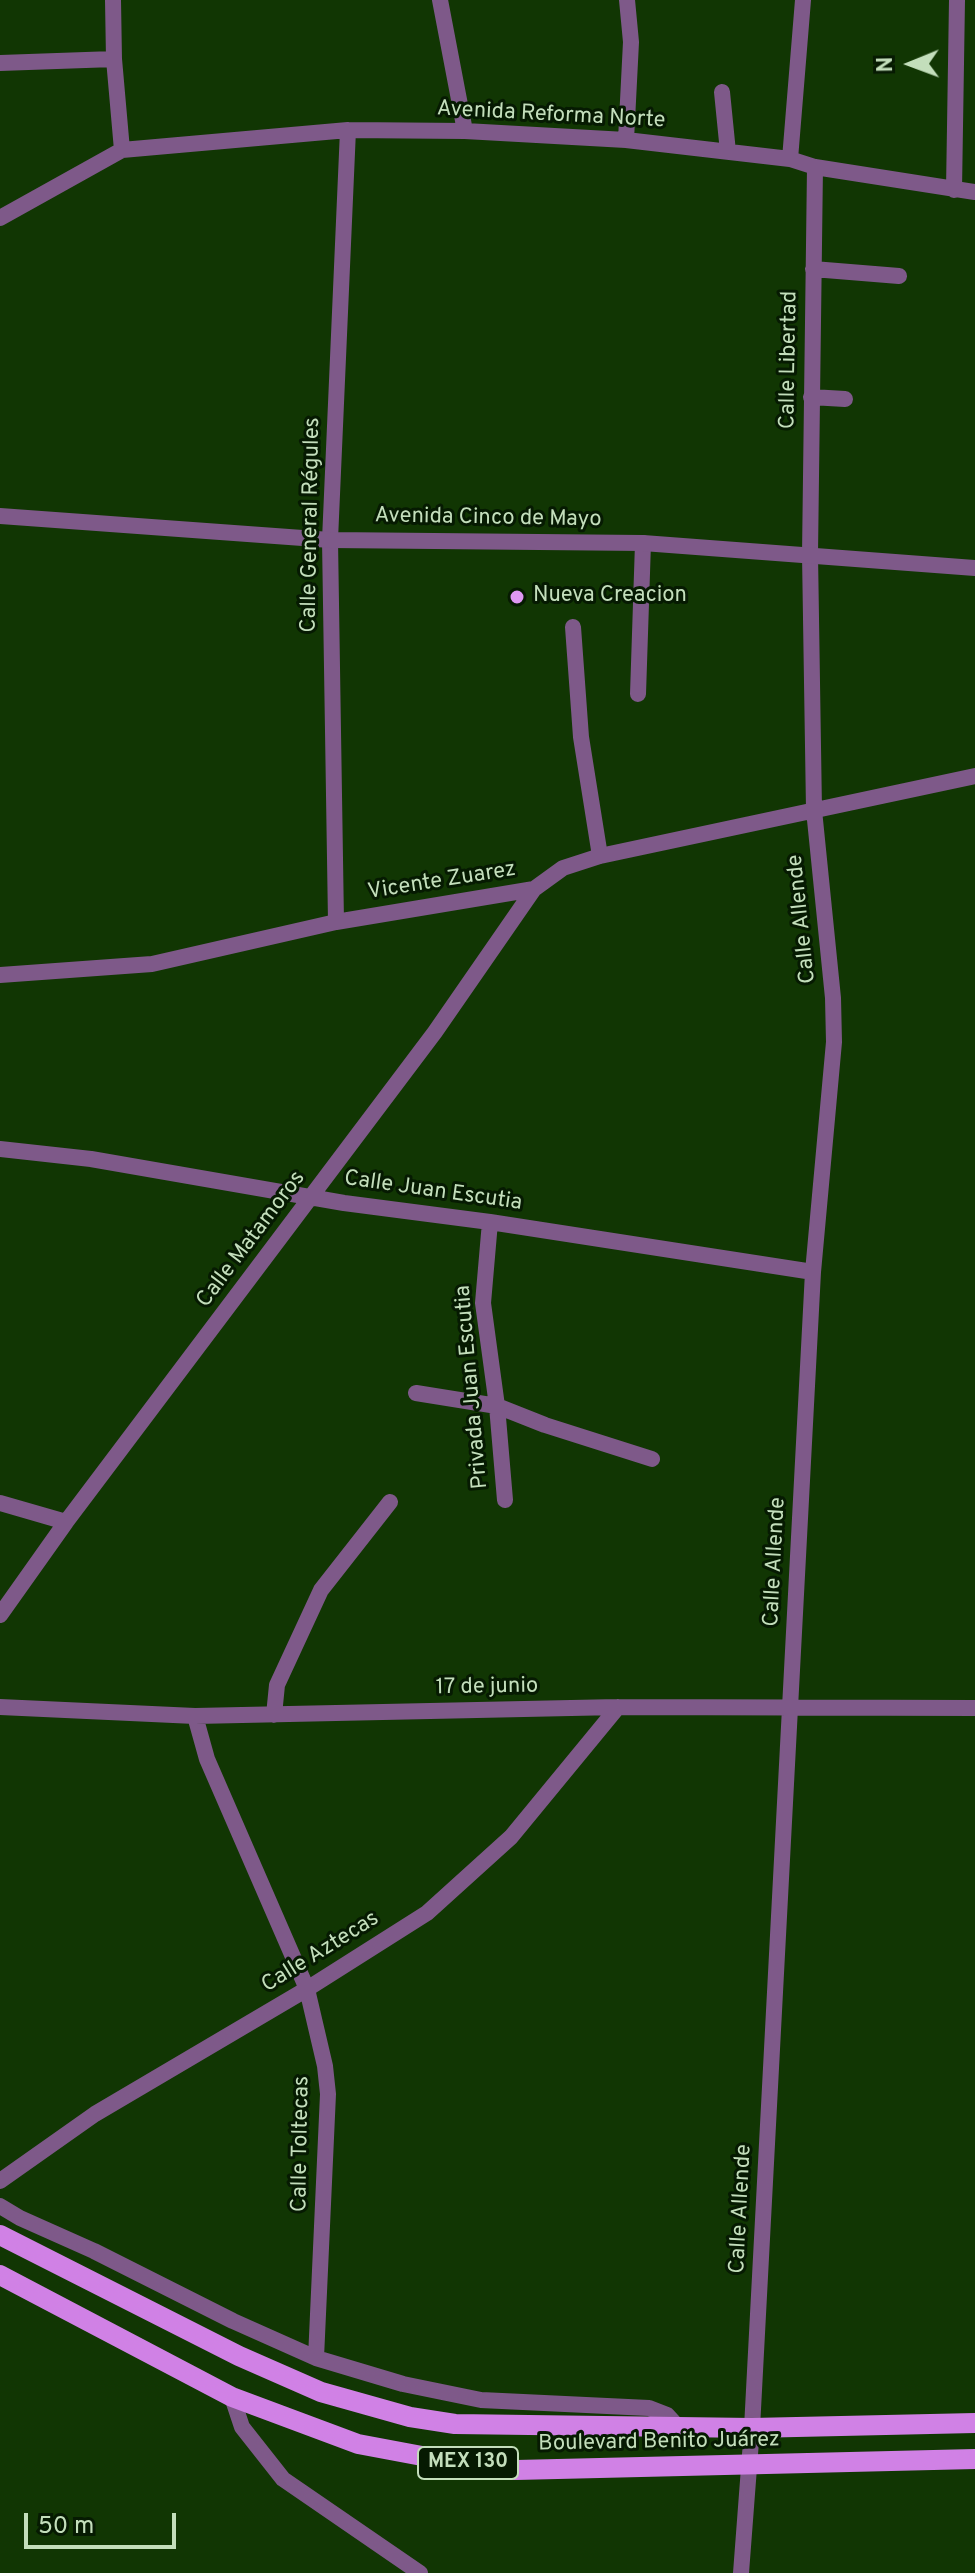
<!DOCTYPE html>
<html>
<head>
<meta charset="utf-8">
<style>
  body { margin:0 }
  #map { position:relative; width:975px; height:2573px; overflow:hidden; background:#113603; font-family:Overpass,sans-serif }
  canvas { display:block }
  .north { position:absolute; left:871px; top:24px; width:80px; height:80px; -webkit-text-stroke:6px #061a02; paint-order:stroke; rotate:269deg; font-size:22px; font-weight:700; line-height:32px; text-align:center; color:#c3debb }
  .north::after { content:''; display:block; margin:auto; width:28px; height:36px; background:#c3debb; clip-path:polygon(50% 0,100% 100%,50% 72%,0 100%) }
  .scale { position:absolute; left:24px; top:2513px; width:152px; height:36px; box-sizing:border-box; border:4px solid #c3debb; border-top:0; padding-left:10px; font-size:24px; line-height:28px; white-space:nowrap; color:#c3debb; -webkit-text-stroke:6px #061a02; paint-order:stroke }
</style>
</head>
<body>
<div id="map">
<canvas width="975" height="2573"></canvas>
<div class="north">N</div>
<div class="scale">50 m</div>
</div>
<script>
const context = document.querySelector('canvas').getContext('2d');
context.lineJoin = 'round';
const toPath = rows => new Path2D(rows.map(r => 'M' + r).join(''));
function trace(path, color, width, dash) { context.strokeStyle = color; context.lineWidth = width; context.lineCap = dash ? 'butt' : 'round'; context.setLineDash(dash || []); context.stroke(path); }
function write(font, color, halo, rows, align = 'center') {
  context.font = font + ' Overpass,sans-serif'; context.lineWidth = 6; context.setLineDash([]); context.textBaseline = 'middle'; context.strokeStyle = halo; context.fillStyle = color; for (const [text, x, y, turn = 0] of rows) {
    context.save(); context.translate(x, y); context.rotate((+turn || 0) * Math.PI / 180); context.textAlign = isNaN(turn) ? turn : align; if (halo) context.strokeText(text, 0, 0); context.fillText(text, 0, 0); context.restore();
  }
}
const minor = toPath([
  [113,0,114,59,122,150],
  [440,0,465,131],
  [0,63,114,59],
  [722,92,728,152],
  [626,140,631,42,627,0],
  [790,159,803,0],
  [954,190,957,0],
  [0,218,122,150,348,130,465,131,626,140,790,159,815,167,975,192],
  [813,269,899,276],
  [811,397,845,399],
  [573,627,581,737,600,856],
  [638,694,643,543],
  [336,922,330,540,348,130],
  [0,975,152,964,336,922,534,889,563,868,600,856,975,776],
  [0,1149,91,1159,344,1203,490,1222,813,1272],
  [490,1222,483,1303,497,1406,505,1500],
  [416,1393,497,1406,545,1425,652,1459],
  [0,1503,66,1522],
  [0,1615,66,1522,435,1032,534,889],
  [0,1707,195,1716,618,1707,975,1708],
  [274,1715,277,1685,321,1590,390,1502],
  [195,1716,207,1759,307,1989,325,2066,328,2094,316,2358],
  [0,2181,95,2114,307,1989,427,1913,511,1837,618,1707],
  [0,2206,20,2218,94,2251,233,2321,316,2358,403,2384,481,2400,649,2408,667,2415,678,2427],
  [232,2397,242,2427,283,2479,420,2573],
  [741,2573,752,2428,813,1272,834,1042,833,998,814,810,810,554,815,167]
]);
const tertiary = toPath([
  [0,516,330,540,643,543,975,568]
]);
const primary = toPath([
  [0,2235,239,2356,321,2392,410,2417,455,2424,752,2428,975,2423],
  [0,2275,232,2397,358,2444,438,2459,516,2470,975,2459]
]);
const markers = [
  [517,597,8,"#df98f2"]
];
const shields = [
  [468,2463,100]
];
const shieldNames = [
  ["MEX 130",468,2463]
];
const streetNames = [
  ["Avenida Reforma Norte",551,116,3],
  ["Calle Libertad",790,360,-89],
  ["Avenida Cinco de Mayo",488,519,1],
  ["Calle General Régules",312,525,-89],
  ["Vicente Zuarez",442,882,-9],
  ["Calle Allende",803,919,-96],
  ["Calle Juan Escutia",433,1192,8],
  ["Calle Matamoros",252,1240,-53],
  ["Privada Juan Escutia",473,1387,-95],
  ["Calle Allende",776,1562,-87],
  ["17 de junio",487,1688,-1],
  ["Calle Aztecas",321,1953,-32],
  ["Calle Toltecas",302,2144,-89],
  ["Calle Allende",742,2209,-87],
  ["Boulevard Benito Juárez",659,2443,-1]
];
const poiNames = [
  ["Nueva Creacion",533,597]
];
trace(minor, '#7e5989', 16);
trace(tertiary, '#7e5989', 16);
trace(primary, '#d081e5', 20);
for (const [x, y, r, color] of markers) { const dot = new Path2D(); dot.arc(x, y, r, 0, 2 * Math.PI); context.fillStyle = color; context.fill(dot); trace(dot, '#061a02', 3); }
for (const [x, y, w] of shields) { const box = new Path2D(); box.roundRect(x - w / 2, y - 16, w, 32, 6); context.fillStyle = '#061a02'; context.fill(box); trace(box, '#c3debb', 2); }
write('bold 20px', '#c3debb', null, shieldNames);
write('22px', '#c3debb', '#061a02', streetNames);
write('22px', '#c3debb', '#061a02', poiNames, 'left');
</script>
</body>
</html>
